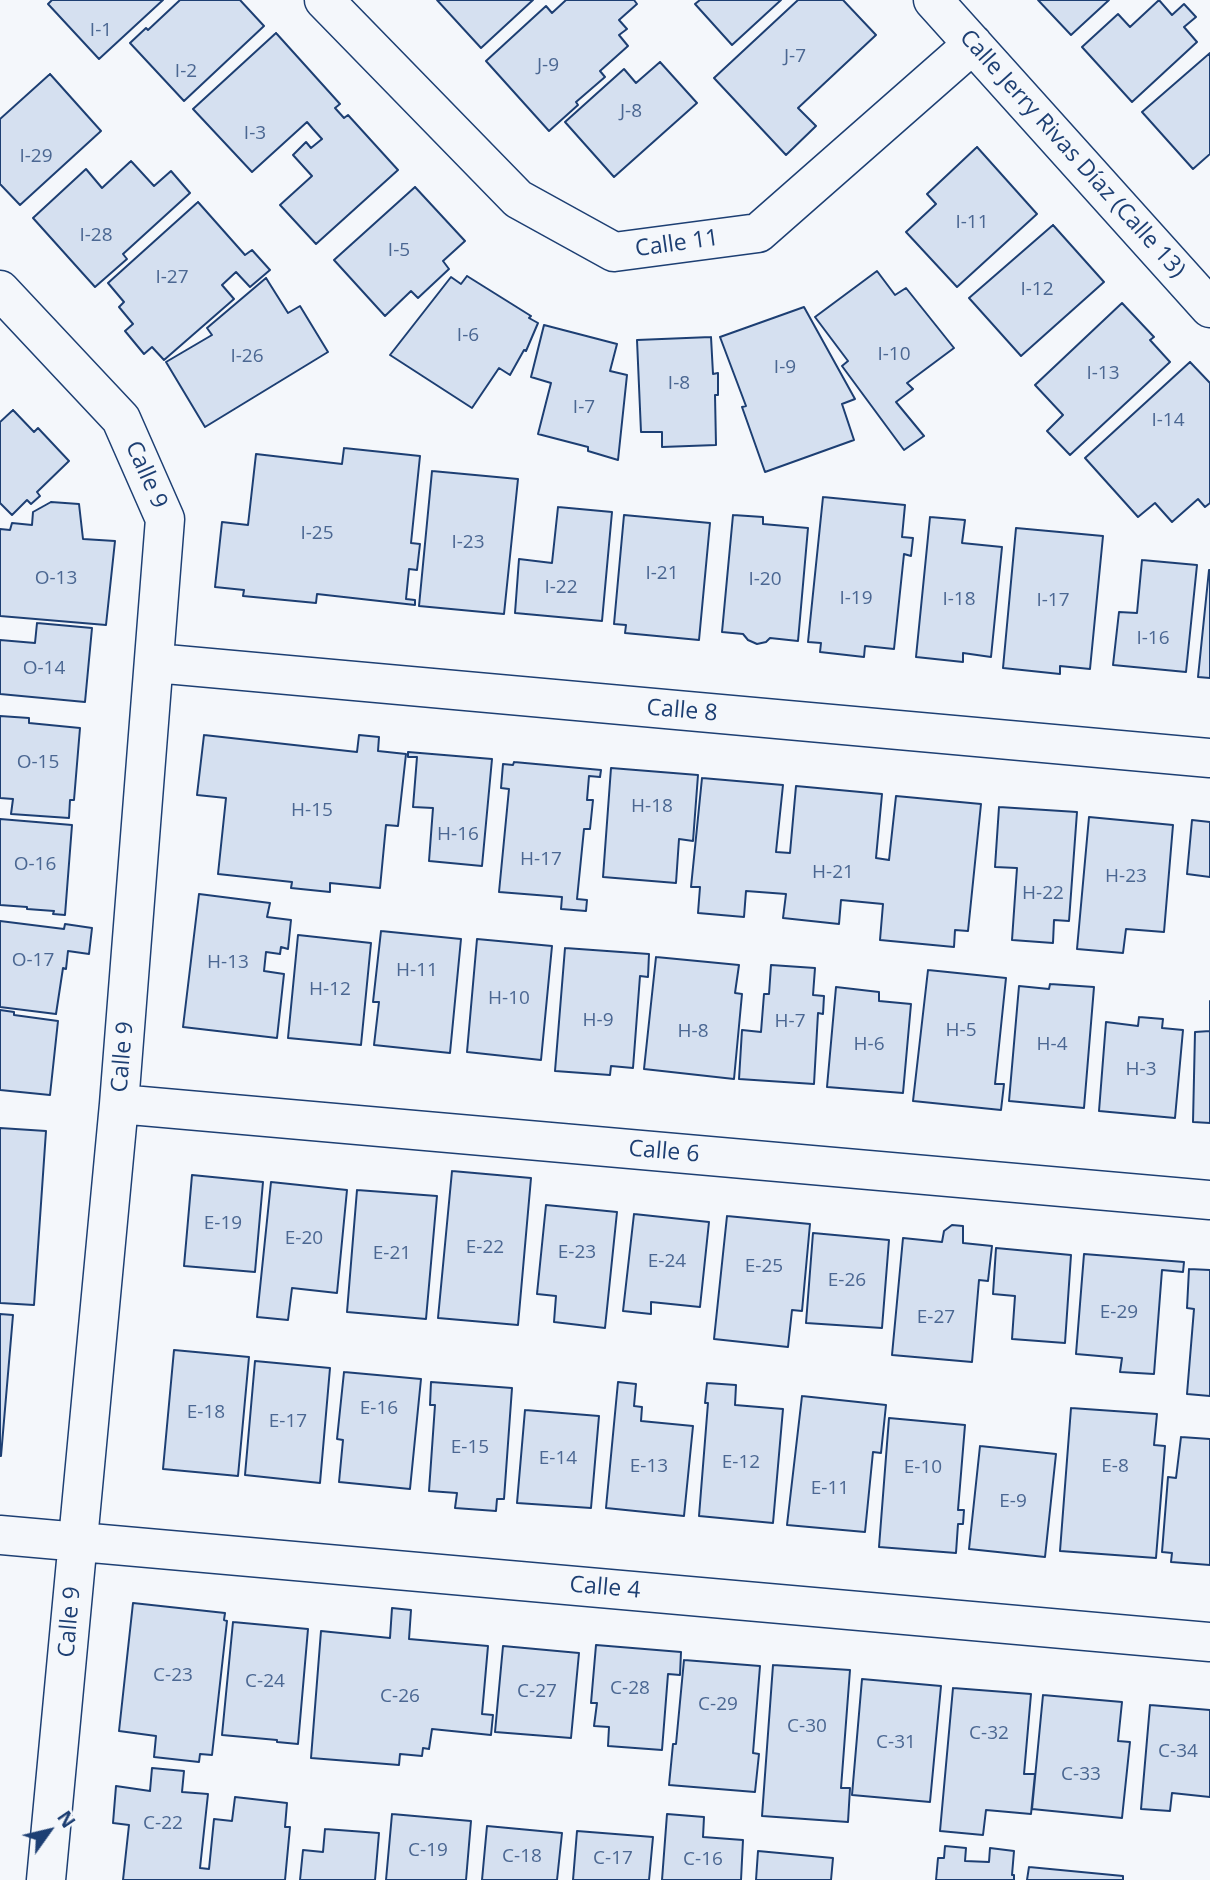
<!DOCTYPE html>
<html>
<head>
<meta charset="utf-8">
<style>
  body { margin:0 }
  #map { position:relative; width:1210px; height:1880px; overflow:hidden; background:#f4f7fb; font-family:"Open Sans",sans-serif }
  canvas { display:block }
  .north { position:absolute; left:14px; top:1796px; width:70px; height:70px; -webkit-text-stroke:5px #f4f7fb; paint-order:stroke; rotate:56deg; font-size:19px; font-weight:700; line-height:28px; text-align:center; color:#1d3f73 }
  .north::after { content:''; display:block; margin:auto; width:24px; height:32px; background:#1d3f73; clip-path:polygon(50% 0,100% 100%,50% 72%,0 100%) }
</style>
</head>
<body>
<div id="map">
<canvas width="1210" height="1880"></canvas>
<div class="north">N</div>
</div>
<script>
const context = document.querySelector('canvas').getContext('2d');
context.lineJoin = 'round';
function paint(path, color) { context.fillStyle = color; context.fill(path, 'evenodd'); }
const toPath = rows => new Path2D(rows.map(r => 'M' + r).join(''));
function trace(path, color, width, dash) { context.strokeStyle = color; context.lineWidth = width; context.lineCap = dash ? 'butt' : 'round'; context.setLineDash(dash || []); context.stroke(path); }
function write(font, color, halo, rows, align = 'center') {
  context.font = font + ' "Open Sans",sans-serif'; context.lineWidth = 5; context.setLineDash([]); context.textBaseline = 'middle'; context.strokeStyle = halo; context.fillStyle = color; for (const [text, x, y, turn = 0] of rows) {
    context.save(); context.translate(x, y); context.rotate((+turn || 0) * Math.PI / 180); context.textAlign = isNaN(turn) ? turn : align; if (halo) context.strokeText(text, 0, 0); context.fillText(text, 0, 0); context.restore();
  }
}
const building = toPath([
  [52,0,163,0,99,59,48,4,52,0],
  [180,0,240,0,264,26,184,101,130,43,146,28,148,30,180,0],
  [437,0,533,0,481,48,437,0],
  [566,0,634,0,637,4,619,20,627,29,619,35,628,46,600,71,605,77,576,102,578,105,549,131,486,61,546,6,552,13,566,0],
  [700,0,781,0,732,45,695,4,700,0],
  [798,0,843,0,876,35,798,108,816,126,786,155,714,78,798,0],
  [1038,0,1109,0,1071,35,1038,0],
  [1159,0,1172,15,1184,4,1196,17,1184,27,1197,42,1132,102,1082,47,1118,14,1130,27,1159,0],
  [276,33,340,104,335,108,344,118,348,115,398,170,316,244,280,205,312,176,293,155,306,142,311,148,322,139,313,129,307,122,252,172,193,109,276,33],
  [1210,53,1210,154,1193,169,1142,112,1210,53],
  [660,62,697,103,614,177,565,122,624,69,636,83,660,62],
  [50,74,101,131,20,205,0,184,0,119,50,74],
  [977,147,1037,214,957,287,906,232,936,204,927,194,977,147],
  [131,161,154,186,171,171,190,193,123,254,127,259,95,287,33,218,86,169,102,188,131,161],
  [415,187,465,241,443,261,449,269,418,298,411,291,385,316,334,260,415,187],
  [198,202,245,255,252,250,270,270,250,287,236,272,222,285,234,299,164,360,152,347,144,354,125,331,133,324,119,307,124,302,108,283,198,202],
  [1053,225,1104,282,1021,356,969,298,1053,225],
  [877,271,895,295,906,288,954,348,907,383,913,389,896,402,924,436,904,450,842,366,848,361,815,317,877,271],
  [467,276,531,316,529,318,538,323,526,351,524,350,510,375,499,368,472,408,390,355,451,277,461,284,467,276],
  [266,278,288,313,300,306,328,352,205,427,166,362,212,335,207,328,266,278],
  [1122,303,1154,337,1150,340,1170,362,1070,455,1047,431,1063,415,1035,385,1122,303],
  [804,307,855,399,842,404,854,440,765,472,742,407,746,406,720,337,804,307],
  [544,325,617,344,610,371,627,375,618,460,588,451,588,447,538,434,551,383,531,377,544,325],
  [711,337,713,374,718,373,718,395,715,395,716,445,662,447,662,432,641,432,637,340,711,337],
  [1190,362,1210,383,1210,503,1205,507,1198,499,1172,522,1155,503,1138,517,1085,458,1190,362],
  [13,410,34,432,38,428,69,461,37,492,40,496,31,504,27,500,12,515,0,503,0,422,13,410],
  [344,448,420,456,411,543,420,544,417,570,409,569,406,599,415,600,415,605,317,594,316,603,243,596,244,590,215,587,222,522,248,525,256,454,342,464,344,448],
  [432,471,518,479,504,614,419,606,432,471],
  [823,497,905,505,902,537,913,538,911,556,904,554,894,649,865,646,864,657,820,652,821,643,808,642,823,497],
  [51,502,79,504,83,539,115,541,106,625,0,616,0,529,10,530,12,523,32,525,33,512,51,502],
  [558,507,612,512,602,621,515,613,519,559,552,563,558,507],
  [624,515,710,523,699,640,625,633,626,625,614,624,624,515],
  [733,515,763,517,763,524,808,528,798,641,770,638,766,642,757,644,748,640,743,634,722,632,733,515],
  [930,517,965,520,962,543,1002,547,991,657,963,653,963,662,916,657,930,517],
  [1016,528,1103,536,1090,669,1060,666,1060,674,1003,668,1016,528],
  [1142,560,1197,565,1186,672,1113,665,1119,612,1137,613,1142,560],
  [1209,570,1210,570,1210,678,1198,677,1209,570],
  [37,623,92,628,85,702,0,694,0,640,35,643,37,623],
  [0,716,29,718,29,723,80,728,74,800,70,800,69,818,11,814,13,799,0,798,0,716],
  [204,735,357,752,359,735,379,737,378,751,406,754,398,826,386,825,380,888,330,883,330,892,291,888,292,882,218,874,226,798,197,795,204,735],
  [408,752,492,759,482,866,429,861,433,808,413,807,417,757,408,757,408,752],
  [514,762,601,770,600,777,589,776,587,800,593,800,590,829,584,829,577,899,587,900,586,911,561,909,562,897,499,892,509,789,501,788,503,764,513,765,514,762],
  [611,768,698,775,693,841,679,839,676,883,603,877,611,768],
  [702,778,783,785,776,852,790,853,796,786,882,794,876,858,889,860,896,796,981,804,968,931,955,930,954,947,880,940,883,904,841,900,839,924,783,918,786,894,746,891,744,917,698,913,700,887,691,887,702,778],
  [999,807,1077,812,1069,921,1054,920,1053,943,1012,940,1017,868,995,867,999,807],
  [1089,817,1173,825,1164,932,1126,929,1123,953,1077,949,1089,817],
  [0,819,72,825,65,915,53,914,54,911,27,909,27,907,0,905,0,819],
  [1192,820,1210,822,1210,877,1187,874,1192,820],
  [199,894,270,903,267,917,291,920,288,949,281,947,280,954,266,952,264,971,284,974,277,1038,183,1027,199,894],
  [0,921,64,929,65,924,92,928,89,954,68,951,66,969,63,968,56,1014,0,1007,0,921],
  [381,931,461,939,450,1053,374,1045,379,1002,373,1002,381,931],
  [298,935,371,943,361,1045,288,1038,298,935],
  [477,939,552,946,541,1060,467,1052,477,939],
  [565,948,649,954,648,977,640,976,633,1068,611,1066,610,1075,555,1071,565,948],
  [656,957,739,965,735,993,742,994,734,1079,644,1069,656,957],
  [771,965,815,968,813,995,824,996,823,1014,818,1013,814,1084,739,1079,742,1030,761,1032,764,994,769,994,771,965],
  [928,970,1006,978,995,1084,1004,1084,1001,1110,913,1101,928,970],
  [1050,984,1094,987,1084,1108,1009,1101,1019,986,1049,989,1050,984],
  [836,987,879,992,879,1001,911,1004,903,1093,827,1087,836,987],
  [1210,1001,1210,1123,1193,1122,1195,1032,1210,1031,1210,1001],
  [0,1010,14,1012,14,1015,58,1021,50,1095,0,1090,0,1010],
  [1139,1017,1163,1019,1162,1028,1183,1030,1175,1118,1099,1111,1106,1022,1138,1026,1139,1017],
  [0,1128,46,1131,34,1305,0,1303,0,1128],
  [452,1171,531,1178,518,1325,438,1318,452,1171],
  [192,1175,263,1182,255,1272,184,1266,192,1175],
  [271,1182,347,1190,337,1293,292,1288,288,1320,257,1317,271,1182],
  [357,1190,437,1196,426,1319,347,1312,357,1190],
  [546,1205,617,1212,605,1328,554,1322,556,1296,537,1294,546,1205],
  [634,1214,709,1222,700,1307,651,1302,651,1314,623,1311,634,1214],
  [727,1216,810,1224,802,1311,792,1310,788,1347,714,1339,727,1216],
  [952,1225,963,1226,963,1243,992,1246,988,1281,979,1280,972,1362,892,1355,903,1238,942,1242,944,1231,952,1225],
  [813,1233,889,1240,882,1328,806,1323,813,1233],
  [996,1248,1071,1255,1065,1343,1012,1339,1015,1296,993,1294,996,1248],
  [1084,1254,1184,1262,1183,1272,1162,1270,1154,1374,1120,1372,1122,1358,1076,1354,1084,1254],
  [1189,1269,1210,1270,1210,1396,1187,1394,1194,1309,1187,1308,1189,1269],
  [0,1314,13,1315,1,1456,0,1456,0,1314],
  [174,1350,249,1357,238,1476,163,1469,174,1350],
  [255,1361,330,1368,320,1483,245,1475,255,1361],
  [344,1372,421,1379,410,1489,339,1482,343,1440,337,1439,344,1372],
  [431,1382,512,1388,504,1499,497,1499,496,1511,455,1508,457,1493,429,1491,435,1405,430,1405,431,1382],
  [618,1382,636,1384,634,1406,642,1407,641,1421,693,1426,684,1516,606,1508,618,1382],
  [707,1383,736,1385,735,1405,783,1409,773,1523,699,1516,708,1403,705,1403,707,1383],
  [802,1396,886,1405,881,1453,873,1452,865,1532,787,1525,802,1396],
  [1071,1408,1157,1414,1154,1445,1165,1446,1156,1558,1060,1551,1071,1408],
  [525,1410,599,1416,591,1508,517,1503,525,1410],
  [889,1418,965,1425,958,1510,964,1510,963,1524,958,1524,956,1553,879,1547,889,1418],
  [1181,1437,1210,1439,1210,1565,1171,1562,1172,1553,1162,1552,1168,1477,1176,1478,1181,1437],
  [980,1446,1056,1454,1045,1557,969,1549,980,1446],
  [133,1603,225,1613,224,1620,227,1621,212,1755,200,1754,199,1762,154,1757,156,1736,119,1731,133,1603],
  [392,1608,411,1610,409,1639,488,1646,482,1714,493,1715,491,1735,432,1729,429,1749,423,1748,422,1756,400,1754,399,1765,311,1758,321,1631,390,1638,392,1608],
  [233,1622,308,1629,298,1744,277,1742,277,1740,222,1735,233,1622],
  [596,1645,681,1652,680,1675,668,1674,662,1750,608,1746,609,1727,594,1726,597,1703,591,1703,596,1645],
  [503,1646,579,1653,571,1738,495,1732,503,1646],
  [684,1660,760,1666,753,1753,759,1754,755,1792,669,1785,673,1744,676,1744,684,1660],
  [773,1665,850,1670,841,1788,850,1788,848,1822,762,1816,773,1665],
  [862,1679,941,1686,930,1802,852,1795,862,1679],
  [953,1688,1031,1694,1024,1774,1035,1774,1031,1814,986,1810,983,1835,940,1831,953,1688],
  [1043,1695,1122,1702,1118,1741,1130,1742,1122,1818,1032,1809,1043,1695],
  [1150,1705,1210,1710,1210,1797,1172,1793,1170,1811,1141,1809,1150,1705],
  [152,1768,184,1771,182,1792,208,1794,200,1868,209,1869,214,1819,232,1821,235,1797,287,1803,285,1827,290,1827,285,1880,123,1880,129,1825,113,1823,116,1786,150,1791,152,1768],
  [392,1814,471,1821,466,1880,386,1880,392,1814],
  [667,1814,704,1817,703,1837,743,1840,741,1880,662,1880,667,1814],
  [487,1826,562,1833,557,1880,482,1880,487,1826],
  [325,1829,379,1833,375,1880,300,1880,303,1850,323,1852,325,1829],
  [577,1831,653,1837,649,1880,573,1880,577,1831],
  [945,1846,966,1848,965,1861,989,1862,990,1848,1014,1851,1012,1875,1014,1875,1014,1880,936,1880,938,1858,944,1858,945,1846],
  [758,1851,833,1858,831,1880,756,1880,758,1851],
  [1029,1867,1123,1876,1123,1880,1027,1880,1029,1867]
]);
const minor = toPath([
  [324,0,518,199,614,252,758,233,973,44],
  [933,0,1210,308],
  [0,290,121,419,165,519,119,1104,46,1880],
  [155,663,1210,758],
  [119,1104,1210,1200],
  [0,1535,1210,1642]
]);
const numberNames = [
  ["I-1",101,31],
  ["J-7",795,57],
  ["J-9",548,66],
  ["I-2",186,72],
  ["J-8",631,112],
  ["I-3",255,134],
  ["I-29",36,157],
  ["I-11",972,223],
  ["I-28",96,236],
  ["I-5",399,251],
  ["I-27",172,278],
  ["I-12",1037,290],
  ["I-6",468,336],
  ["I-10",894,355],
  ["I-26",247,357],
  ["I-9",785,368],
  ["I-13",1103,374],
  ["I-8",679,384],
  ["I-7",584,408],
  ["I-14",1168,421],
  ["I-25",317,534],
  ["I-23",468,543],
  ["I-21",662,574],
  ["O-13",56,579],
  ["I-20",765,580],
  ["I-22",561,588],
  ["I-19",856,599],
  ["I-18",959,600],
  ["I-17",1053,601],
  ["I-16",1153,639],
  ["O-14",44,669],
  ["O-15",38,763],
  ["H-18",652,807],
  ["H-15",312,811],
  ["H-16",458,835],
  ["H-17",541,860],
  ["O-16",35,865],
  ["H-21",833,873],
  ["H-23",1126,877],
  ["H-22",1043,894],
  ["O-17",33,961],
  ["H-13",228,963],
  ["H-11",417,971],
  ["H-12",330,990],
  ["H-10",509,999],
  ["H-9",598,1021],
  ["H-7",790,1022],
  ["H-5",961,1031],
  ["H-8",693,1032],
  ["H-6",869,1045],
  ["H-4",1052,1045],
  ["H-3",1141,1070],
  ["E-19",223,1224],
  ["E-20",304,1239],
  ["E-22",485,1248],
  ["E-23",577,1253],
  ["E-21",392,1254],
  ["E-24",667,1262],
  ["E-25",764,1267],
  ["E-26",847,1281],
  ["E-29",1119,1313],
  ["E-27",936,1318],
  ["E-16",379,1409],
  ["E-18",206,1413],
  ["E-17",288,1422],
  ["E-15",470,1448],
  ["E-14",558,1459],
  ["E-12",741,1463],
  ["E-13",649,1467],
  ["E-8",1115,1467],
  ["E-10",923,1468],
  ["E-11",830,1489],
  ["E-9",1013,1502],
  ["C-23",173,1676],
  ["C-24",265,1682],
  ["C-28",630,1689],
  ["C-27",537,1692],
  ["C-26",400,1697],
  ["C-29",718,1705],
  ["C-30",807,1727],
  ["C-32",989,1734],
  ["C-31",896,1743],
  ["C-34",1178,1752],
  ["C-33",1081,1775],
  ["C-22",163,1824],
  ["C-19",428,1851],
  ["C-18",522,1857],
  ["C-17",613,1859],
  ["C-16",703,1860]
];
const streetNames = [
  ["Calle Jerry Rivas Díaz (Calle 13)",1072,154,48],
  ["Calle 11",677,244,-8],
  ["Calle 9",146,475,66],
  ["Calle 8",682,711,5],
  ["Calle 9",123,1057,-85],
  ["Calle 6",664,1152,5],
  ["Calle 4",605,1588,5],
  ["Calle 9",70,1622,-85]
];
paint(building, '#d5e0f0');
trace(building, '#1d3f73', 2);
trace(minor, '#1d3f73', 41);
trace(minor, '#f4f7fb', 38);
write('19px', '#4b6792', null, numberNames);
write('23px', '#1d3f73', '#f4f7fb', streetNames);
</script>
</body>
</html>
